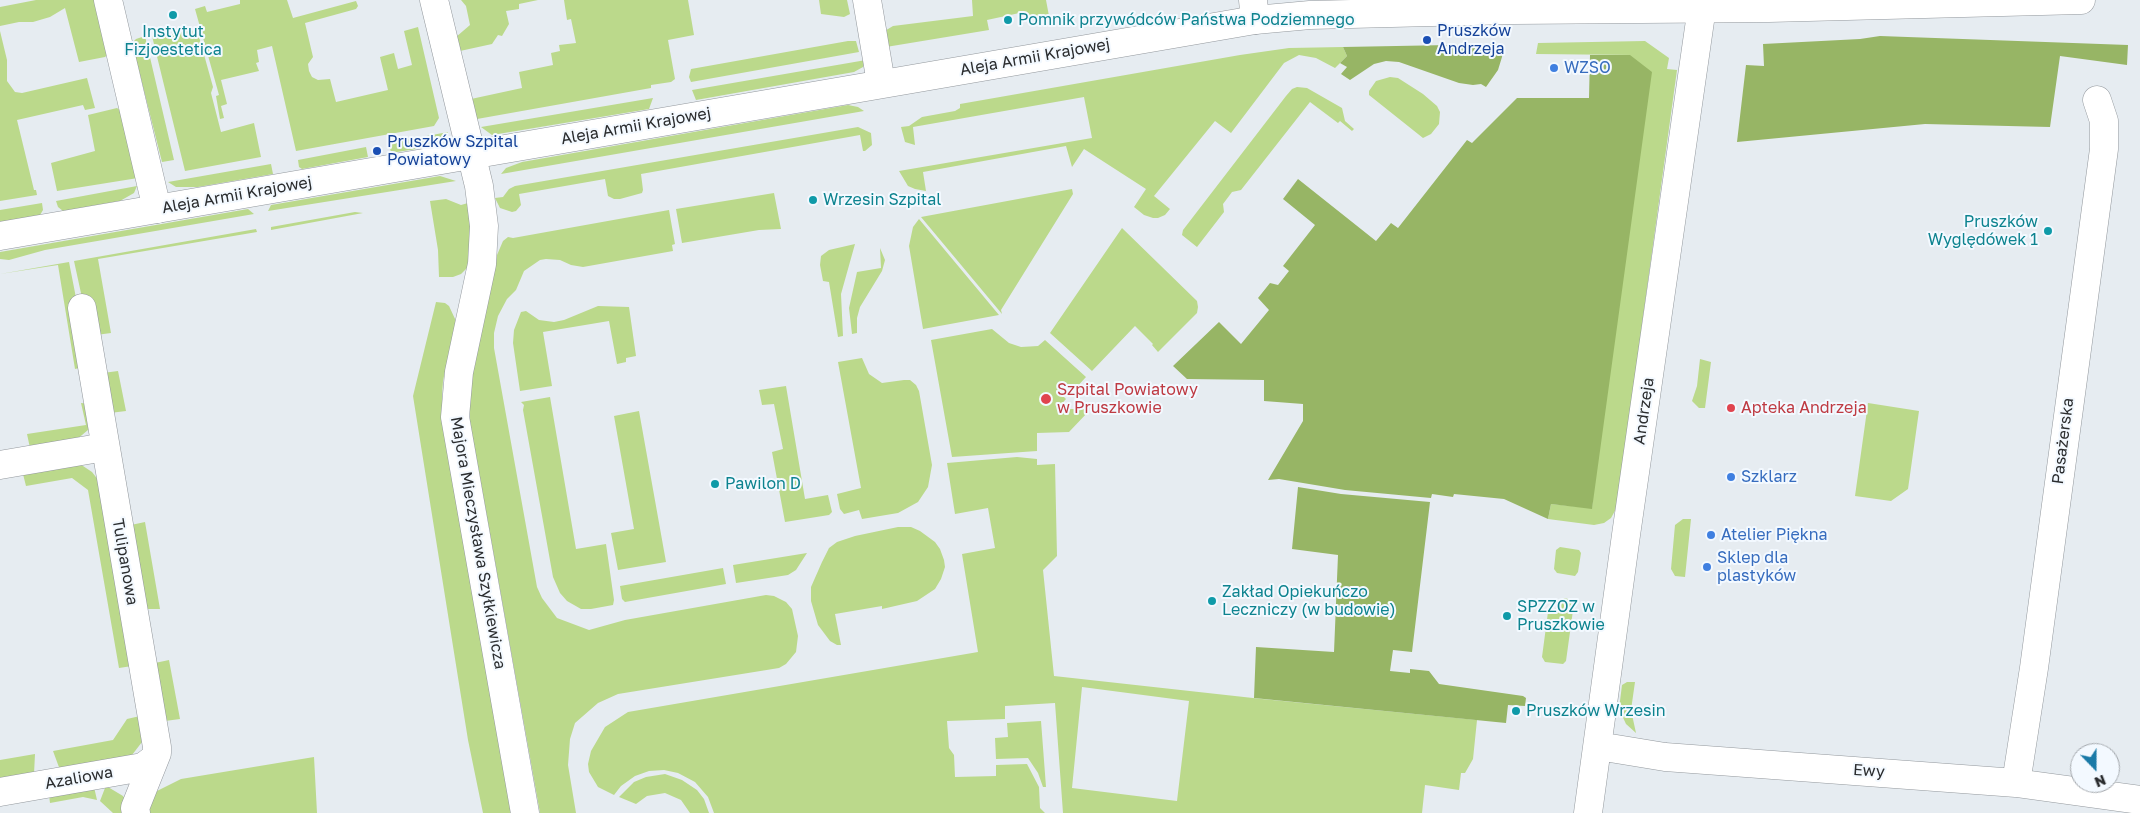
<!DOCTYPE html>
<html>
<head>
<meta charset="utf-8">
<style>
  body { margin:0 }
  #map { position:relative; width:2140px; height:813px; overflow:hidden; background:#e6ecf1; font-family:"Golos Text",sans-serif }
  canvas { display:block }
  .north { position:absolute; left:2070px; top:743px; width:50px; height:50px; box-sizing:border-box; background:#f3f9ff; border:1px solid #a3a7ac; border-radius:50%; rotate:158deg; font-size:14px; font-weight:700; line-height:20px; text-align:center; color:#2b2d2f }
  .north::after { content:''; display:block; margin:auto; width:18px; height:22px; background:#1a7aa7; clip-path:polygon(50% 0,100% 100%,50% 72%,0 100%) }
</style>
</head>
<body>
<div id="map">
<canvas width="2140" height="813"></canvas>
<div class="north">N</div>
</div>
<script>
const context = document.querySelector('canvas').getContext('2d');
context.lineJoin = 'round';
function paint(path, color) { context.fillStyle = color; context.fill(path, 'evenodd'); }
const toPath = rows => new Path2D(rows.map(r => 'M' + r).join(''));
function trace(path, color, width, dash) { context.strokeStyle = color; context.lineWidth = width; context.lineCap = dash ? 'butt' : 'round'; context.setLineDash(dash || []); context.stroke(path); }
function write(font, color, halo, rows, align = 'center') {
  context.font = font + ' "Golos Text",sans-serif'; context.lineWidth = 4; context.setLineDash([]); context.textBaseline = 'middle'; context.strokeStyle = halo; context.fillStyle = color; for (const [text, x, y, turn = 0] of rows) {
    context.save(); context.translate(x, y); context.rotate((+turn || 0) * Math.PI / 180); context.textAlign = isNaN(turn) ? turn : align; if (halo) context.strokeText(text, 0, 0); context.fillText(text, 0, 0); context.restore();
  }
}
const green = toPath([
  [36,0,95,0,108,54,105,57,79,62,65,8,50,17,33,22,19,22,0,26,0,7],
  [240,0,287,0,293,18,356,1,358,6,356,9,305,23,313,57,308,64,309,71,312,77,318,80,330,79,336,102,388,90,380,57,394,53,398,69,412,65,404,31,418,27,439,118,434,126,296,151,272,46,257,50,259,62,256,63,259,71,221,80,227,104,221,106,224,118,220,119,216,96,219,95,195,9,205,6,207,12,240,4],
  [461,0,538,0,519,4,519,9,506,11,509,24,502,36,498,35,492,44,460,51,456,37,470,25,466,6],
  [564,0,688,0,694,35,668,40,675,79,671,82,651,85,651,88,477,119,471,99,522,88,519,72,553,65,551,53,560,51,559,45,576,43,571,19,567,20],
  [819,0,847,0,850,14,844,17,821,14],
  [972,0,1046,0,1049,16,1026,19,1024,12,987,20,989,30,886,47,883,32,893,26,973,16],
  [191,30,198,33,213,87,211,93,221,132,254,123,261,157,185,171,152,36,163,36],
  [0,31,7,60,7,81,15,92,22,93,87,78,95,108,85,110,83,105,17,120,34,190,36,190,37,195,0,201],
  [145,36,174,160,162,162,132,43,136,39],
  [848,41,856,41,859,52,691,82,689,77,691,69],
  [1645,41,1669,58,1667,69,1677,70,1617,507,1611,518,1604,523,1594,525,1548,519,1551,504,1592,508,1630,55,1536,54,1538,43],
  [1343,47,1347,56,1335,68,1316,58,1299,55,1284,63,1231,133,1215,121,1154,196,1170,209,1165,215,1158,218,1153,218,1144,215,1134,207,1146,189,1084,149,1072,167,1066,146,923,172,926,191,915,189,908,186,899,171,1092,138,1084,97,913,127,915,145,905,142,901,127,909,126,922,117,955,111,960,108,960,104,1240,55,1289,48],
  [866,60,863,67,854,72,696,100,692,90],
  [1390,77,1398,78,1423,94,1437,106,1440,112,1439,124,1431,134,1423,138,1369,95,1369,91,1376,81],
  [1297,87,1307,88,1342,108,1345,121,1354,129,1352,131,1340,121,1338,123,1310,102,1241,190,1232,192,1223,204,1224,212,1197,247,1182,235,1183,230,1286,96,1292,89],
  [653,98,649,109,492,135,481,127],
  [848,105,858,107,864,111,501,174,506,168,522,162],
  [117,108,121,111,138,178,57,191,51,163,95,151,88,115],
  [858,127,871,133,872,145,865,151,863,151,860,135,641,174,643,190,642,193,620,199,614,199,608,196,605,179,519,194,521,205,516,211,512,212,500,208,495,198,503,197,509,189,515,186],
  [448,132,445,139,435,146,391,153,389,143],
  [366,147,368,157,302,169,299,167,298,160],
  [271,164,273,174,198,187,176,187,168,182],
  [440,176,456,181,268,211,271,205],
  [137,186,134,193,120,201,63,211,58,207,56,201],
  [1072,189,1073,194,1001,310,1002,314,921,217],
  [774,193,781,229,759,230,682,243,676,209],
  [446,199,461,205,468,203,471,220,468,267,461,274,453,277,439,277,438,250,430,201],
  [42,203,43,210,40,215,0,222,0,210],
  [248,209,254,214,45,250,9,260,0,259,0,252],
  [669,210,675,244,672,245,673,251,583,267,571,265,560,260,546,259,540,260,524,271,516,290,507,299,498,316,494,333,494,348,537,587,542,598,557,618,589,630,625,620,766,595,774,596,786,602,792,609,798,636,796,652,786,664,779,668,618,694,598,703,575,723,570,739,568,765,576,813,540,813,470,422,470,380,497,255,503,241,508,237,513,238],
  [355,212,363,213,271,230,271,227],
  [919,219,999,315,923,329,909,246,913,227],
  [1122,228,1197,301,1198,307,1197,313,1158,352,1152,345,1153,344,1135,326,1092,371,1050,333],
  [256,229,257,232,98,259,111,333,96,335,84,307,74,261],
  [855,244,841,294,843,336,838,337,829,282,823,281,820,265,821,256,829,250],
  [880,248,885,260,882,271,860,307,857,318,857,333,852,334,849,308,857,272,881,268],
  [69,262,78,308,83,367,75,369,58,265,0,274],
  [436,302,445,303,449,306,456,321,443,381,442,396,444,428,512,813,483,813,468,740,413,396],
  [598,306,629,307,636,356,626,358,626,362,617,364,609,321,543,332,552,386,520,391,513,343,514,330,521,312,526,311,539,320,554,322,564,320],
  [992,329,1009,343,1021,347,1038,346,1045,340,1086,377,1074,390,1067,384,1059,392,1066,399,1057,409,1084,409,1088,412,1069,432,1037,433,1037,451,952,457,931,340],
  [862,358,869,374,882,383,904,380,910,380,916,385,919,391,932,465,928,487,918,502,898,513,862,519,859,510,844,514,840,509,837,494,861,488,838,362],
  [1700,359,1711,362,1705,408,1699,408,1692,401,1697,386],
  [118,371,126,411,110,413,103,373],
  [786,386,805,499,828,495,832,512,829,515,785,522,772,452,783,449,774,404,762,405,759,390],
  [550,397,576,549,606,544,614,600,613,605,591,609,581,609,567,601,560,593,553,577,523,410,524,405,521,402],
  [81,403,90,404,91,423,88,430,76,440,30,448,27,434,86,425],
  [1868,403,1919,411,1908,489,1891,501,1855,496],
  [639,411,666,562,618,570,611,533,634,529,614,416],
  [1017,457,1037,459,1037,465,1055,464,1057,556,1043,570,1054,676,1262,699,1477,720,1473,759,1465,773,1461,773,1459,790,1425,785,1422,813,1063,813,1055,703,1005,706,1005,719,947,721,949,748,954,755,955,777,996,776,996,765,1027,764,1039,787,1040,808,1045,813,714,813,708,797,695,782,678,773,664,770,649,771,635,776,621,786,614,795,598,787,589,772,588,764,591,751,605,727,628,712,978,652,962,554,995,548,988,508,955,514,947,463],
  [1082,687,1189,701,1177,801,1072,788],
  [80,464,92,472,99,481,132,666,119,668,88,490,72,478,26,486,23,474],
  [1683,519,1691,519,1685,577,1675,576,1671,569,1675,525],
  [145,522,160,609,145,609,131,525],
  [898,527,911,527,920,531,935,542,940,549,944,560,945,567,941,579,935,589,917,601,882,609,882,606,835,614,841,645,837,645,830,641,818,625,811,601,811,587,822,562,829,548,837,542,855,536],
  [1560,547,1579,550,1581,553,1578,572,1575,576,1557,573,1554,569,1556,550],
  [807,553,796,570,788,575,736,583,733,565],
  [723,568,726,584,625,602,622,599,620,586],
  [1564,598,1572,600,1574,603,1566,661,1563,664,1545,662,1542,657,1548,612,1553,612],
  [169,660,180,719,165,721,155,663],
  [1627,682,1635,682,1631,710,1636,733,1626,724,1619,709,1622,685],
  [140,716,142,742,132,755,60,770,53,751,113,740,127,719],
  [1041,721,1046,787,1043,787,1038,773,1028,758,996,759,995,738,1008,737,1007,723],
  [35,754,34,774,0,780,0,760],
  [314,757,317,813,145,813,143,798,181,779],
  [665,774,682,780,697,790,704,799,709,813,690,813,681,800,665,793,647,796,636,804,619,797,634,782,646,777],
  [94,787,97,800,83,797,50,803,49,795],
  [108,787,123,796,129,806,130,813,113,813,100,801,105,788]
]);
const forest = toPath([
  [1880,36,2128,45,2127,65,2060,56,2050,127,1925,124,1737,142,1746,65,1764,66,1763,44,1860,39],
  [1503,44,1502,57,1498,70,1486,87,1481,84,1473,85,1459,83,1399,62,1386,61,1374,64,1350,80,1341,74,1347,67,1340,63,1347,56,1343,47],
  [1590,55,1630,55,1652,72,1592,509,1551,504,1548,519,1504,499,1454,494,1453,497,1432,494,1431,498,1345,490,1279,479,1268,480,1303,421,1303,404,1264,401,1264,380,1187,379,1173,366,1219,322,1241,344,1269,310,1258,298,1270,283,1278,285,1289,271,1283,266,1315,225,1283,199,1298,179,1376,241,1391,223,1398,228,1467,140,1472,143,1517,98,1589,98],
  [1298,487,1341,494,1430,502,1412,652,1393,650,1390,671,1410,673,1410,669,1429,671,1439,684,1523,696,1526,698,1525,706,1508,705,1506,723,1254,698,1256,647,1334,652,1338,555,1292,549]
]);
const minor = toPath([
  [108,0,157,209],
  [434,0,479,186,484,226,482,264,459,372,455,417,525,813],
  [867,0,881,83],
  [1253,0,1255,20],
  [82,308,157,747,157,753,135,808,136,813],
  [0,465,105,447],
  [1598,746,1665,757,2016,783,2140,800],
  [2016,783,2034,668,2104,149,2104,121,2097,100],
  [0,792,143,767,155,758],
  [1588,813,1626,535,1703,0]
]);
const tertiary = toPath([
  [0,236,1255,20,1310,15,1514,10,1769,8,2081,0]
]);
const markers = [
  [173,15,5,"#0f9aa8"],
  [1008,20,5,"#0f9aa8"],
  [1427,40,5,"#1a4fb4"],
  [1554,68,5,"#3f7fe0"],
  [377,151,5,"#1a4fb4"],
  [813,200,5,"#0f9aa8"],
  [2048,231,5,"#0f9aa8"],
  [1046,399,6,"#e0444e"],
  [1731,408,5,"#e0444e"],
  [1731,477,5,"#3f7fe0"],
  [715,484,5,"#0f9aa8"],
  [1711,535,5,"#3f7fe0"],
  [1707,567,5,"#3f7fe0"],
  [1212,601,5,"#0f9aa8"],
  [1507,616,5,"#0f9aa8"],
  [1516,711,5,"#0f9aa8"]
];
const cultureNames = [
  ["Pomnik przywódców Państwa Podziemnego",1018,20],
  ["Instytut",173,32,"center"],
  ["Fizjoestetica",173,50,"center"],
  ["Wrzesin Szpital",823,200],
  ["Pruszków",2038,222,"right"],
  ["Wyględówek 1",2038,240,"right"],
  ["Pawilon D",725,484],
  ["Zakład Opiekuńczo",1222,592],
  ["Leczniczy (w budowie)",1222,610],
  ["SPZZOZ w",1517,607],
  ["Pruszkowie",1517,625],
  ["Pruszków Wrzesin",1526,711]
];
const transitNames = [
  ["Pruszków",1437,31],
  ["Andrzeja",1437,49],
  ["Pruszków Szpital",387,142],
  ["Powiatowy",387,160]
];
const streetNames = [
  ["Aleja Armii Krajowej",1035,57,-10],
  ["Aleja Armii Krajowej",636,126,-10],
  ["Aleja Armii Krajowej",237,195,-10],
  ["Andrzeja",1644,411,-82],
  ["Pasażerska",2063,441,-83],
  ["Majora Mieczysława Szyłkiewicza",478,543,80],
  ["Tulipanowa",125,562,80],
  ["Ewy",1869,771,4],
  ["Azaliowa",79,778,-10]
];
const shopNames = [
  ["WZSO",1564,68],
  ["Szklarz",1741,477],
  ["Atelier Piękna",1721,535],
  ["Sklep dla",1717,558],
  ["plastyków",1717,576]
];
const healthNames = [
  ["Szpital Powiatowy",1057,390],
  ["w Pruszkowie",1057,408],
  ["Apteka Andrzeja",1741,408]
];
paint(green, '#bbd98b');
paint(forest, '#97b565');
trace(minor, '#93989d', 29);
trace(tertiary, '#93989d', 29);
trace(minor, '#fff', 28);
trace(tertiary, '#fff', 28);
for (const [x, y, r, color] of markers) { const dot = new Path2D(); dot.arc(x, y, r, 0, 2 * Math.PI); context.fillStyle = color; context.fill(dot); trace(dot, '#f3f9ff', 2); }
write('16px', '#0d838f', '#f3f9ff', cultureNames, 'left');
write('16px', '#164399', '#f3f9ff', transitNames, 'left');
write('16px', '#2b2d2f', '#f3f9ff', streetNames);
write('16px', '#366cbe', '#f3f9ff', shopNames, 'left');
write('16px', '#be3a42', '#f3f9ff', healthNames, 'left');
</script>
</body>
</html>
